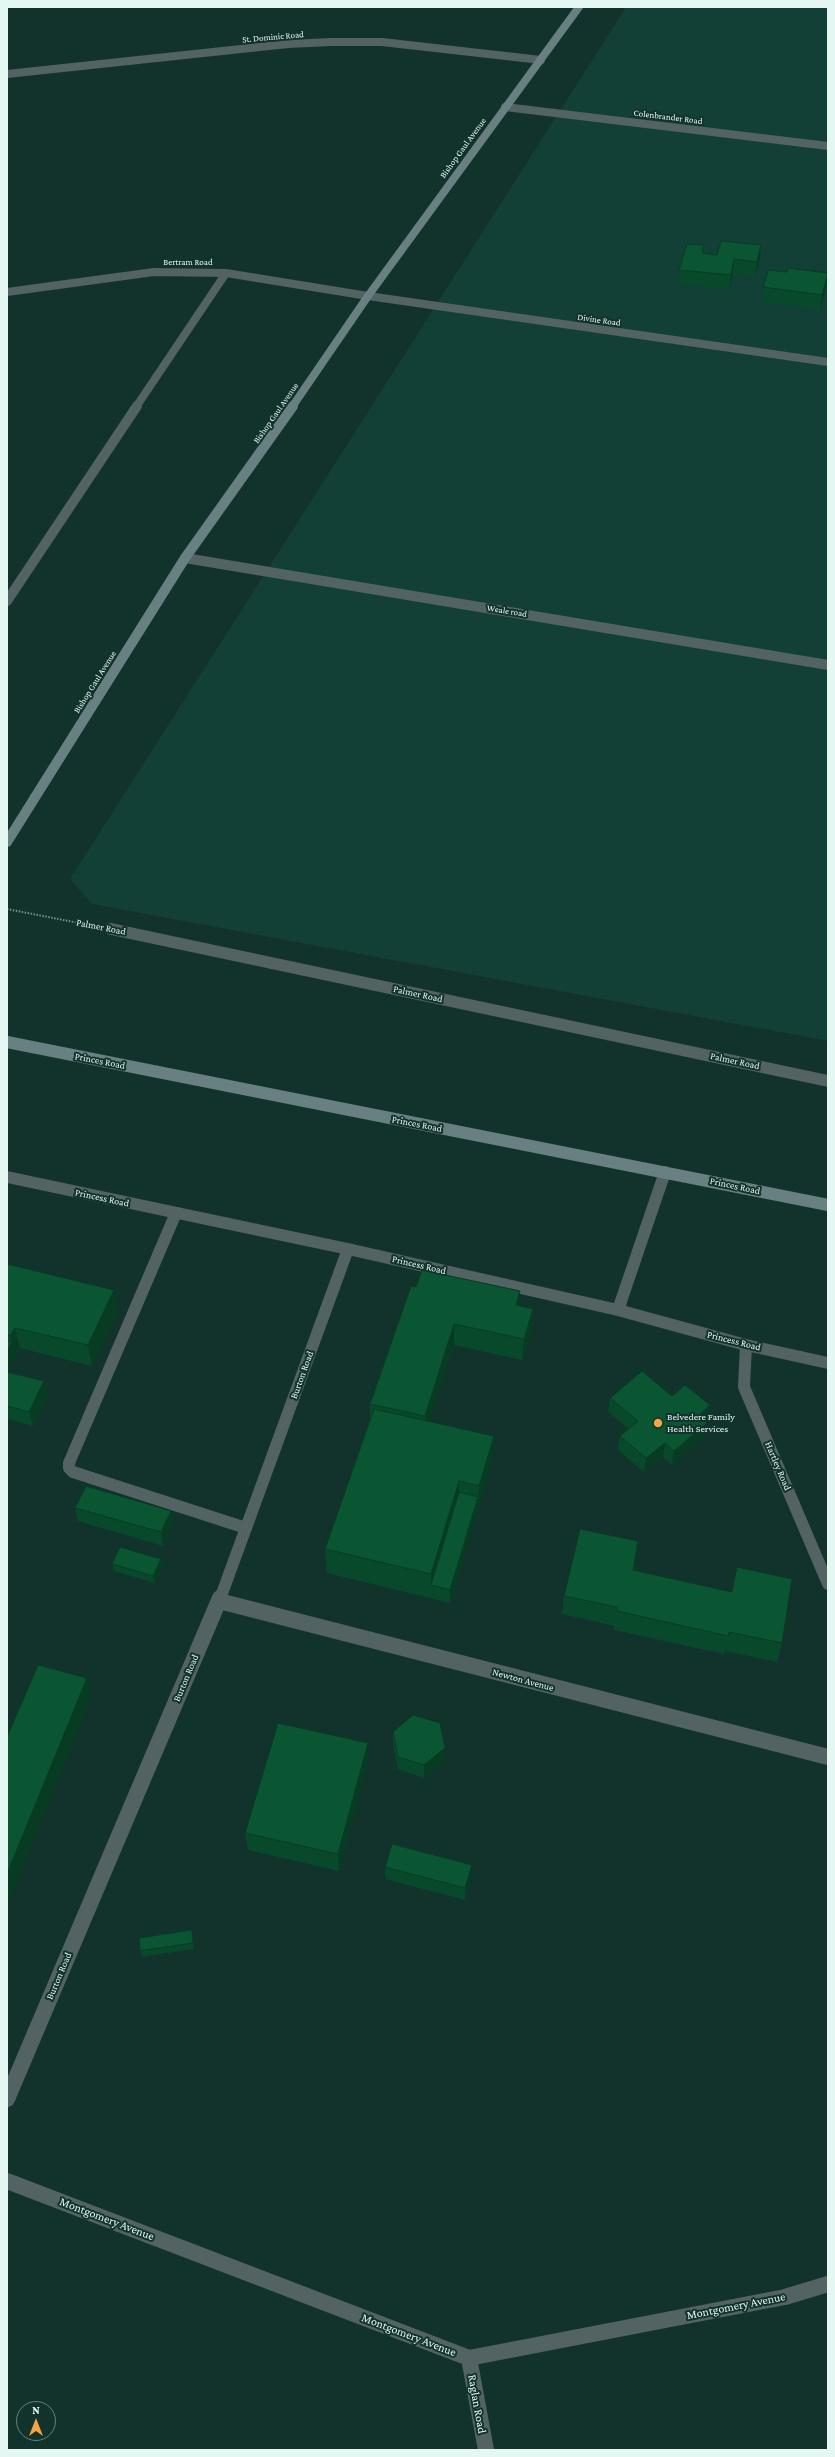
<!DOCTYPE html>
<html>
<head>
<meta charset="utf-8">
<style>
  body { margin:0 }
  #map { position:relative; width:835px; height:2457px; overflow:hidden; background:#12332c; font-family:"Crimson Pro",serif }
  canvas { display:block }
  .frame { position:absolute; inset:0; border:8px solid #e4f7f2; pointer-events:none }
  .north { position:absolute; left:16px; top:2401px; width:40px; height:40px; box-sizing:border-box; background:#12332c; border:1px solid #66817b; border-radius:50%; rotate:0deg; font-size:11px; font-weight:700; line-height:16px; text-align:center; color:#e4f7f2 }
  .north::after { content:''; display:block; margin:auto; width:14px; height:18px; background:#f3a443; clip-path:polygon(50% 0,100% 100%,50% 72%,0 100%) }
</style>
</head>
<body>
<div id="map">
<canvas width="835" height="2457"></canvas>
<div class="frame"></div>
<div class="north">N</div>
</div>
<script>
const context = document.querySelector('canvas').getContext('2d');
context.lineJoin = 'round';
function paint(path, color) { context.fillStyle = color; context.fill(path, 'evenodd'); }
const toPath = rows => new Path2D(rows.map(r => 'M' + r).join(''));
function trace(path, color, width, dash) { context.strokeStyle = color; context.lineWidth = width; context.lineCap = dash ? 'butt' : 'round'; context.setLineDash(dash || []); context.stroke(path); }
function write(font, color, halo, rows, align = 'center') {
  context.font = font + ' "Crimson Pro",serif'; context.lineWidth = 4; context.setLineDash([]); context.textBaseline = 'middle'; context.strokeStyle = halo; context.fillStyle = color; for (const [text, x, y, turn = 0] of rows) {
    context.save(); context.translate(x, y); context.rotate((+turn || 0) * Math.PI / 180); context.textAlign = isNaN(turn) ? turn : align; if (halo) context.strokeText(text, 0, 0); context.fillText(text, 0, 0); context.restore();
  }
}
const built = toPath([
  [626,7,828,7,828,1041,92,904,70,879]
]);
const path = toPath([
  [7,909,89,925]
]);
const lane = toPath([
  [176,1213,69,1463,69,1468,73,1472,246,1528]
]);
const streetFar3 = toPath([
  [7,74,288,44,331,42,382,42,541,60],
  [505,107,828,146],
  [7,292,154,272,226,273,368,296,828,362],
  [136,407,226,273]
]);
const streetFar2 = toPath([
  [185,558,828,665],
  [7,601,137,406],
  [111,929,113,929]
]);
const streetFar1 = toPath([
  [111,929,828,1081],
  [7,1177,348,1249,618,1310,746,1345,828,1363],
  [618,1310,665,1172],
  [746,1345,744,1387,828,1584],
  [220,1599,348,1249]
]);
const street = toPath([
  [219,1601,828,1757],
  [7,2099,220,1598],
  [7,2181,469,2358,785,2297,828,2284],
  [469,2358,486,2450]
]);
const secondaryFar2 = toPath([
  [292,407,368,296,579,7]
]);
const secondaryFar1 = toPath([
  [7,842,185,558,293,406]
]);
const secondary = toPath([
  [7,1042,828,1205]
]);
const wall = toPath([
  [704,245,703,253,717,255,761,245,760,260,755,276,733,274,729,290,678,284,679,270],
  [787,272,826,288,820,310,761,302,763,287],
  [7,1264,118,1311,92,1366,20,1348,7,1372,48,1396,33,1426,7,1419],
  [416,1287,519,1305,533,1309,531,1329,522,1360,454,1345,429,1422,494,1436,492,1461,450,1603,327,1573,325,1549,370,1419,370,1404],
  [672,1396,707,1419,705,1422,704,1437,672,1465,663,1457,644,1472,618,1450,620,1436,629,1429,608,1412,610,1398],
  [75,1508,171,1511,173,1524,163,1546,78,1521],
  [638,1541,634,1570,731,1592,737,1567,782,1643,777,1662,725,1651,724,1654,614,1630,615,1626,562,1614,564,1596],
  [161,1559,163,1566,155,1583,114,1571,112,1564],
  [393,1732,445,1748,445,1761,424,1778,398,1769,393,1744],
  [368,1761,339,1871,248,1850,245,1833],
  [385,1867,471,1877,465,1900,385,1879],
  [193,1936,194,1949,142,1957,140,1951]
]);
const shadedWall = toPath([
  [761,245,760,260,755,276,757,262],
  [734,259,733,274,729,290,731,275],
  [828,274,826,288,820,310,822,295],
  [114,1290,118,1311,92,1366,88,1345],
  [520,1291,518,1312,516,1305],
  [533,1309,531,1329,522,1360,524,1339],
  [454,1324,454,1345,425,1436,425,1416],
  [15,1328,20,1348,7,1373,7,1351,12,1342,10,1336],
  [44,1381,48,1396,33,1426,29,1412],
  [710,1405,707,1419,695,1430,698,1416],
  [707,1423,704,1437,672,1465,674,1451],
  [494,1436,492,1461,478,1510,479,1486],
  [665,1443,663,1457,644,1472,646,1458],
  [459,1481,459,1506,431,1585,431,1574],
  [478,1497,478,1510,450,1603,450,1590],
  [171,1511,173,1524,163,1546,161,1532],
  [638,1541,635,1561,630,1589,633,1570],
  [161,1559,163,1566,155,1583,153,1576],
  [87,1678,92,1696,7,1906,7,1874],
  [368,1743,368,1761,339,1871,338,1854],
  [445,1748,445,1761,424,1778,424,1765],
  [472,1865,471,1877,465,1900,465,1888],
  [192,1930,193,1936,194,1949,193,1943]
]);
const building = toPath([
  [721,241,761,245,757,262,734,259,731,275,679,270,687,244,704,245,702,253,717,255,721,241],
  [788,268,828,273,822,295,763,287,768,270,787,272,788,268],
  [7,1264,114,1290,88,1345,15,1328,10,1336,7,1335,7,1264],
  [422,1270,520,1291,516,1305,533,1309,524,1339,454,1324,425,1416,370,1404,411,1286,416,1287,422,1270],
  [7,1341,12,1342,7,1351,7,1341],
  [642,1371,672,1396,685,1385,710,1405,698,1416,707,1423,674,1451,665,1443,646,1458,620,1436,638,1421,610,1398,642,1371],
  [7,1372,44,1381,29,1412,7,1406,7,1372],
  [374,1409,494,1436,479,1486,459,1481,431,1574,325,1549,374,1409],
  [86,1486,171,1511,161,1532,75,1508,86,1486],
  [459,1492,478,1497,450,1590,431,1585,459,1492],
  [580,1529,638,1541,633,1570,732,1592,737,1567,792,1579,782,1643,729,1632,728,1636,617,1611,617,1607,564,1596,580,1529],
  [120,1547,161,1559,153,1576,112,1564,120,1547],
  [38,1665,87,1678,7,1874,7,1737,38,1665],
  [413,1715,440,1723,445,1748,424,1765,398,1757,393,1732,413,1715],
  [278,1723,368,1743,338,1854,245,1833,278,1723],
  [392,1844,472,1865,465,1888,385,1867,392,1844],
  [192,1930,193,1943,140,1951,139,1938,192,1930]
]);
const markers = [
  [658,1423,5,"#f3a443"]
];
const farStreetnames = [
  ["St. Dominic Road",273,37,-5],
  ["Colenbrander Road",668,117,7],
  ["Bishop Gaul Avenue",463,148,-54],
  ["Bertram Road",188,262],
  ["Divine Road",599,320,8],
  ["Bishop Gaul Avenue",276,413,-55],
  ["Weale road",507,611,9],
  ["Bishop Gaul Avenue",95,682,-58]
];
const streetNames = [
  ["Palmer Road",101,927,11],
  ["Palmer Road",418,994,12],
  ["Princes Road",100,1061,11],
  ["Palmer Road",735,1061,12],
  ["Princes Road",417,1124,11],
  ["Princes Road",735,1186,12],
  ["Princess Road",102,1198,12],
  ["Princess Road",419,1265,13],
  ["Princess Road",734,1341,14],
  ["Burton Road",302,1375,-70],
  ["Hartley Road",778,1466,67],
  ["Burton Road",186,1678,-67],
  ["Newton Avenue",523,1680,15],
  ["Burton Road",59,1976,-67]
];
const poiNames = [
  ["Belvedere Family",667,1417],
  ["Health Services",667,1429]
];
const nearStreetnames = [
  ["Montgomery Avenue",107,2219,21],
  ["Montgomery Avenue",736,2306,-11],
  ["Montgomery Avenue",409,2335,21],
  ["Raglan Road",477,2404,80]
];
paint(built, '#123f36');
trace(path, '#77918b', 2, [1.5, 1.5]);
trace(lane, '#536263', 12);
trace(streetFar3, '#536263', 8);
trace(streetFar2, '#536263', 10);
trace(streetFar1, '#536263', 12);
trace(street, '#536263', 16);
trace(secondaryFar2, '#688081', 8);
trace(secondaryFar1, '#688081', 10);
trace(secondary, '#688081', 12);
paint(wall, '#09492b');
paint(shadedWall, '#073c23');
paint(building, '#0a5532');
trace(building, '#073c23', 1);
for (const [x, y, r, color] of markers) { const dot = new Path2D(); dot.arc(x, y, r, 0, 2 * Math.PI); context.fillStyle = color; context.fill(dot); trace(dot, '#12332c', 1.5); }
write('9px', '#e4f7f2', '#12332c', farStreetnames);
write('10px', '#e4f7f2', '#12332c', streetNames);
write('10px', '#e4f7f2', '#12332c', poiNames, 'left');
write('12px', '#e4f7f2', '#12332c', nearStreetnames);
</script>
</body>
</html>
